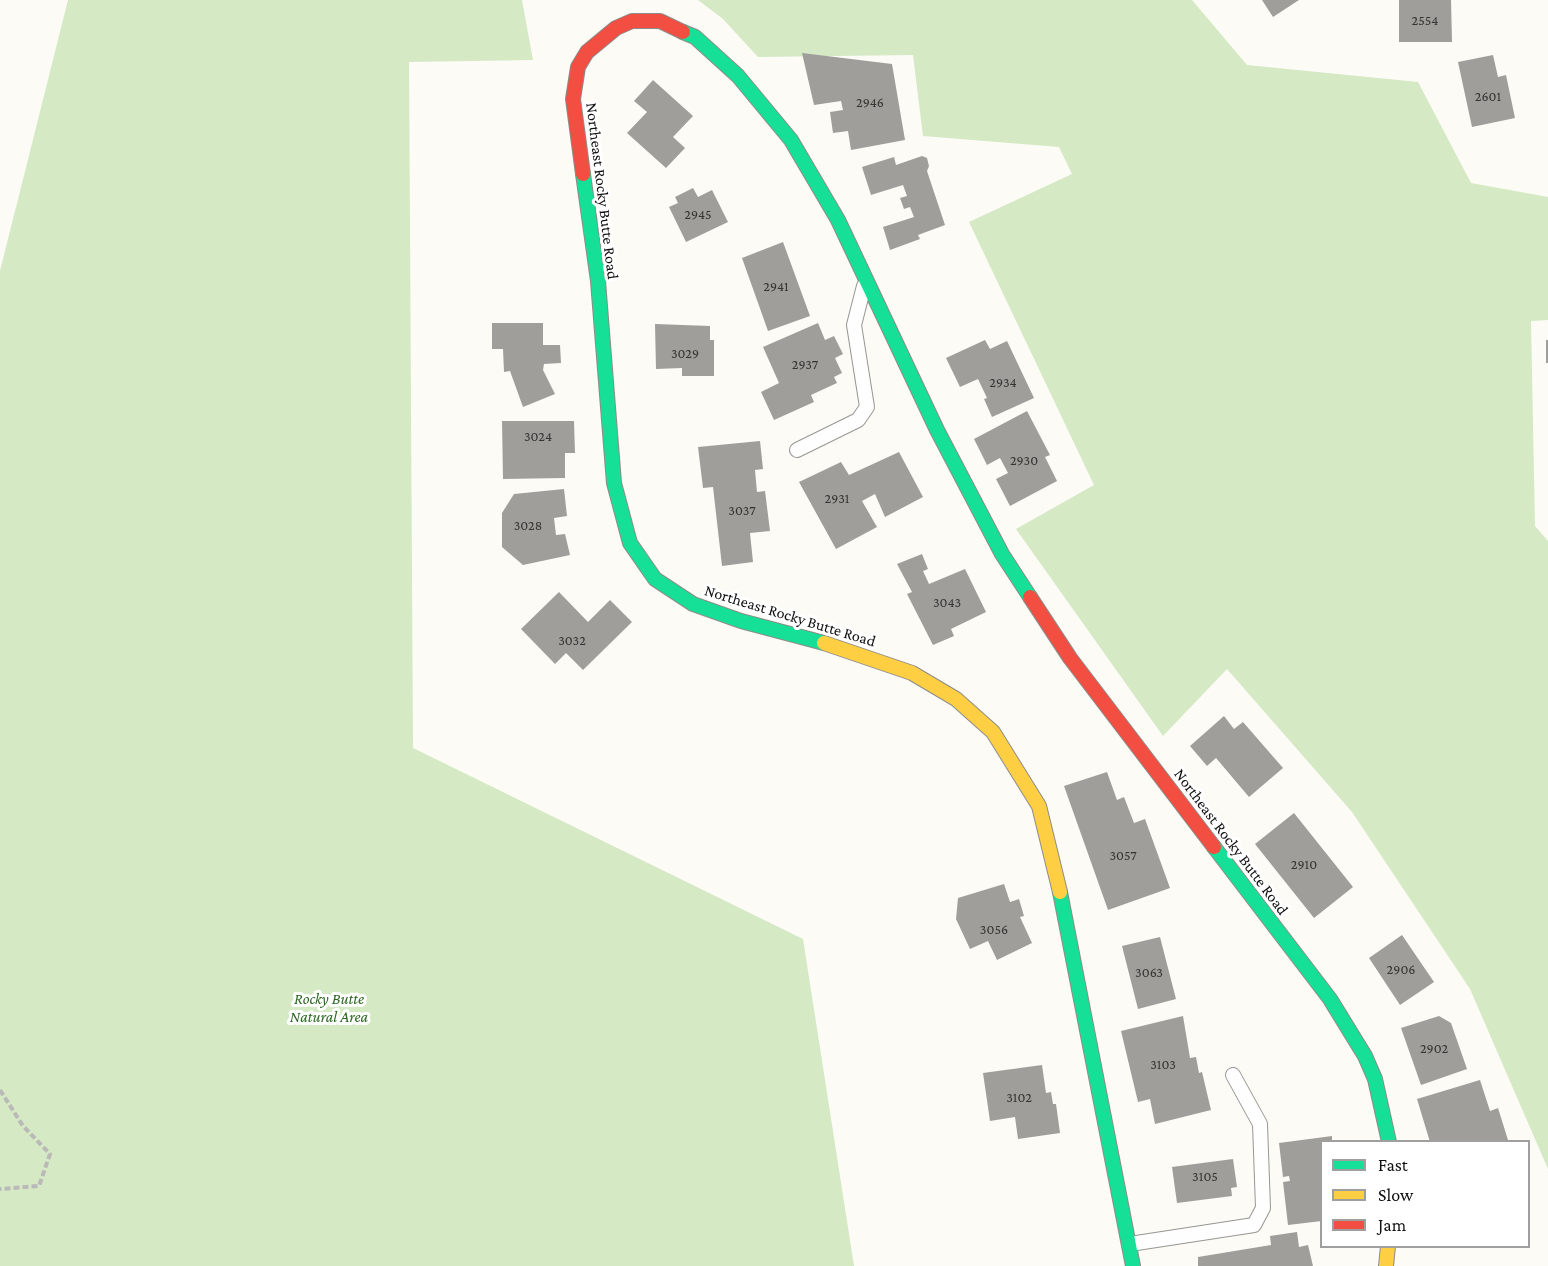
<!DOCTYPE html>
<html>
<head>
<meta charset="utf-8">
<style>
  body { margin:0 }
  #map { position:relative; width:1548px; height:1266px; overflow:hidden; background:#fcfbf5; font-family:"Crimson Pro",serif }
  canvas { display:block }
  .legend { position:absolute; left:1320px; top:1140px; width:210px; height:108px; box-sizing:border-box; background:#fff; border:2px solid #9f9f9f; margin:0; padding:8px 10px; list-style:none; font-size:18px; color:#101010 }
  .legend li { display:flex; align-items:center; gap:12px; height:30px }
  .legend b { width:30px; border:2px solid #9f9f9f }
</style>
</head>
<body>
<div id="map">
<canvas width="1548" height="1266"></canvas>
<ul class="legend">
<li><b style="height:8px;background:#16e098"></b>Fast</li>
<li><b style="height:8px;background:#ffcf43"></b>Slow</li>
<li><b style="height:8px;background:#f24e42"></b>Jam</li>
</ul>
</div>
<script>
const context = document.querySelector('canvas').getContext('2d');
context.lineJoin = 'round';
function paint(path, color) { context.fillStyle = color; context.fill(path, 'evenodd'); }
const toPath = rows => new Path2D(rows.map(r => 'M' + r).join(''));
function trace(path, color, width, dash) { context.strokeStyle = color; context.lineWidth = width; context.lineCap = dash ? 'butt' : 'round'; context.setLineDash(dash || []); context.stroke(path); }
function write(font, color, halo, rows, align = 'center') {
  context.font = font + ' "Crimson Pro",serif'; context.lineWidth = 6; context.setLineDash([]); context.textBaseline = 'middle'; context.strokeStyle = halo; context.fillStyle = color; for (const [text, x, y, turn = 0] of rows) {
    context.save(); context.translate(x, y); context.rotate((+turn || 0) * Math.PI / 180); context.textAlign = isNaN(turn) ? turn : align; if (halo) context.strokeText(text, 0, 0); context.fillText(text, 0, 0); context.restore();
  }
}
const forest = toPath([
  [68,0,522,0,533,60,409,62,413,748,803,939,854,1266,0,1266,0,271],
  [698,0,1192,0,1247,65,1418,82,1471,183,1548,197,1548,320,1531,321,1535,526,1548,541,1548,1169,1470,989,1352,812,1227,669,1163,736,1016,529,1094,485,969,222,1072,174,1059,147,923,136,913,55,758,57,723,19]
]);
const building = toPath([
  [1262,0,1299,0,1273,17],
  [1399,0,1451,0,1452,42,1399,42],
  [802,53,892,64,905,140,851,150,848,131,833,133,830,112,843,110,841,101,814,105],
  [1493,55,1498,77,1506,75,1515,118,1472,127,1458,62],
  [653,80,693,116,673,137,685,148,666,168,627,133,647,112,634,101],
  [922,156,927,158,929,166,927,171,945,225,918,235,920,239,890,250,883,227,914,217,910,207,904,209,900,198,907,196,903,185,871,195,862,167,894,157,896,165],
  [693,188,698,197,712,190,728,222,686,242,669,207,678,203,675,197],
  [783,242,810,316,768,331,742,258],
  [492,323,543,323,543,345,560,345,561,363,544,364,543,370,555,394,523,407,510,371,504,372,503,349,492,349],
  [818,323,825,340,834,336,843,354,835,358,842,373,834,377,837,383,811,395,814,402,774,420,761,392,779,383,763,347],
  [655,324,710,326,710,340,714,340,714,376,682,376,682,368,656,369],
  [985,340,990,349,1007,341,1034,398,992,417,984,399,987,398,978,379,960,387,946,358],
  [1546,340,1548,340,1548,363,1546,363],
  [1027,411,1050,455,1045,457,1057,481,1010,506,996,479,1008,473,1000,458,987,465,974,439],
  [502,421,574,421,575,453,565,453,565,478,503,479],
  [760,441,763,469,755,470,757,492,765,491,770,531,750,533,753,562,722,566,713,487,703,488,698,447],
  [899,452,923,497,885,517,875,494,862,501,877,527,836,549,799,482,841,462,849,475],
  [564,489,567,516,554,518,556,535,565,534,570,555,523,565,502,547,502,513,514,494],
  [922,554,928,569,923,571,929,584,965,569,986,612,951,629,954,636,933,645,907,594,912,592,897,564],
  [559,592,588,622,610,600,632,622,583,670,566,653,555,664,521,629],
  [1224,716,1234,729,1243,722,1283,768,1249,797,1216,758,1207,766,1190,746],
  [1107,772,1117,800,1124,797,1134,823,1145,819,1170,888,1108,910,1064,786],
  [1294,813,1353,887,1314,918,1255,844],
  [1004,884,1010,902,1019,899,1024,916,1020,917,1032,943,997,960,988,941,970,949,956,919,958,898],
  [1402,935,1434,982,1400,1005,1369,958],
  [1160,937,1176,999,1138,1009,1122,946],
  [1183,1016,1190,1058,1196,1057,1199,1073,1202,1072,1211,1110,1155,1124,1150,1099,1138,1102,1121,1031],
  [1439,1016,1451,1023,1467,1069,1421,1085,1401,1028],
  [1042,1065,1046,1093,1051,1092,1053,1104,1056,1104,1060,1133,1018,1139,1015,1117,990,1121,983,1073],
  [1480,1080,1490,1111,1498,1108,1508,1140,1430,1142,1417,1099],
  [1332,1136,1332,1142,1322,1142,1322,1221,1288,1225,1283,1182,1290,1181,1289,1176,1283,1177,1279,1143],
  [1233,1159,1237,1187,1231,1188,1232,1196,1177,1203,1172,1167],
  [1297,1232,1299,1247,1308,1245,1313,1266,1198,1266,1198,1257,1271,1245,1270,1236]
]);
const path = toPath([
  [0,1090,23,1126,50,1154,39,1186,0,1189]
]);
const lane = toPath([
  [797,450,858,420,867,407,854,325,864,286],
  [1130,1244,1254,1225,1263,1208,1260,1124,1233,1075]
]);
const fast = toPath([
  [683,32,695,37,738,76,791,140,838,220,937,430,1002,554,1030,597],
  [583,174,598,281,614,483,630,543,655,579,693,604,741,621,824,643],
  [1214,847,1330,999,1365,1056,1375,1079,1389,1142],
  [1060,892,1133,1266]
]);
const slow = toPath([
  [824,643,912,673,956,699,993,732,1039,806,1060,892],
  [1386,1266,1388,1246]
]);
const jam = toPath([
  [583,174,573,99,578,67,587,52,616,28,632,21,660,21,683,32],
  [1030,597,1070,658,1214,847]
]);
const numberNames = [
  ["2554",1425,21],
  ["2601",1488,97],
  ["2946",870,103],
  ["2945",698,215],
  ["2941",776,287],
  ["3029",685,354],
  ["2937",805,365],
  ["2934",1003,383],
  ["3024",538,437],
  ["2930",1024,461],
  ["2931",837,499],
  ["3037",742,511],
  ["3028",528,526],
  ["3043",947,603],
  ["3032",572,641],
  ["3057",1123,856],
  ["2910",1304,865],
  ["3056",994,930],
  ["2906",1401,970],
  ["3063",1149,973],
  ["2902",1434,1049],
  ["3103",1163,1065],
  ["3102",1019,1098],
  ["3105",1205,1177]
];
const streetNames = [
  ["Northeast Rocky Butte Road",602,191,83],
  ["Northeast Rocky Butte Road",790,616,17],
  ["Northeast Rocky Butte Road",1231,842,53]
];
const parkNames = [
  ["Rocky Butte",329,999],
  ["Natural Area",329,1017]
];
paint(forest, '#d4e9c4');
paint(building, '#a09e9a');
trace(lane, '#969693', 16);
trace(fast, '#8d8c8a', 16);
trace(slow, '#8d8c8a', 16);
trace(jam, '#8d8c8a', 16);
trace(path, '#b9b9b8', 4, [6, 3]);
trace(lane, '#fffefe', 14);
trace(fast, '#16e098', 14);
trace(slow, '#ffcf43', 14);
trace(jam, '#f24e42', 14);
write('14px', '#343432', null, numberNames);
write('16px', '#101010', '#fff', streetNames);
write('italic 16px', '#2a681f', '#fff', parkNames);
</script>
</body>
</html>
